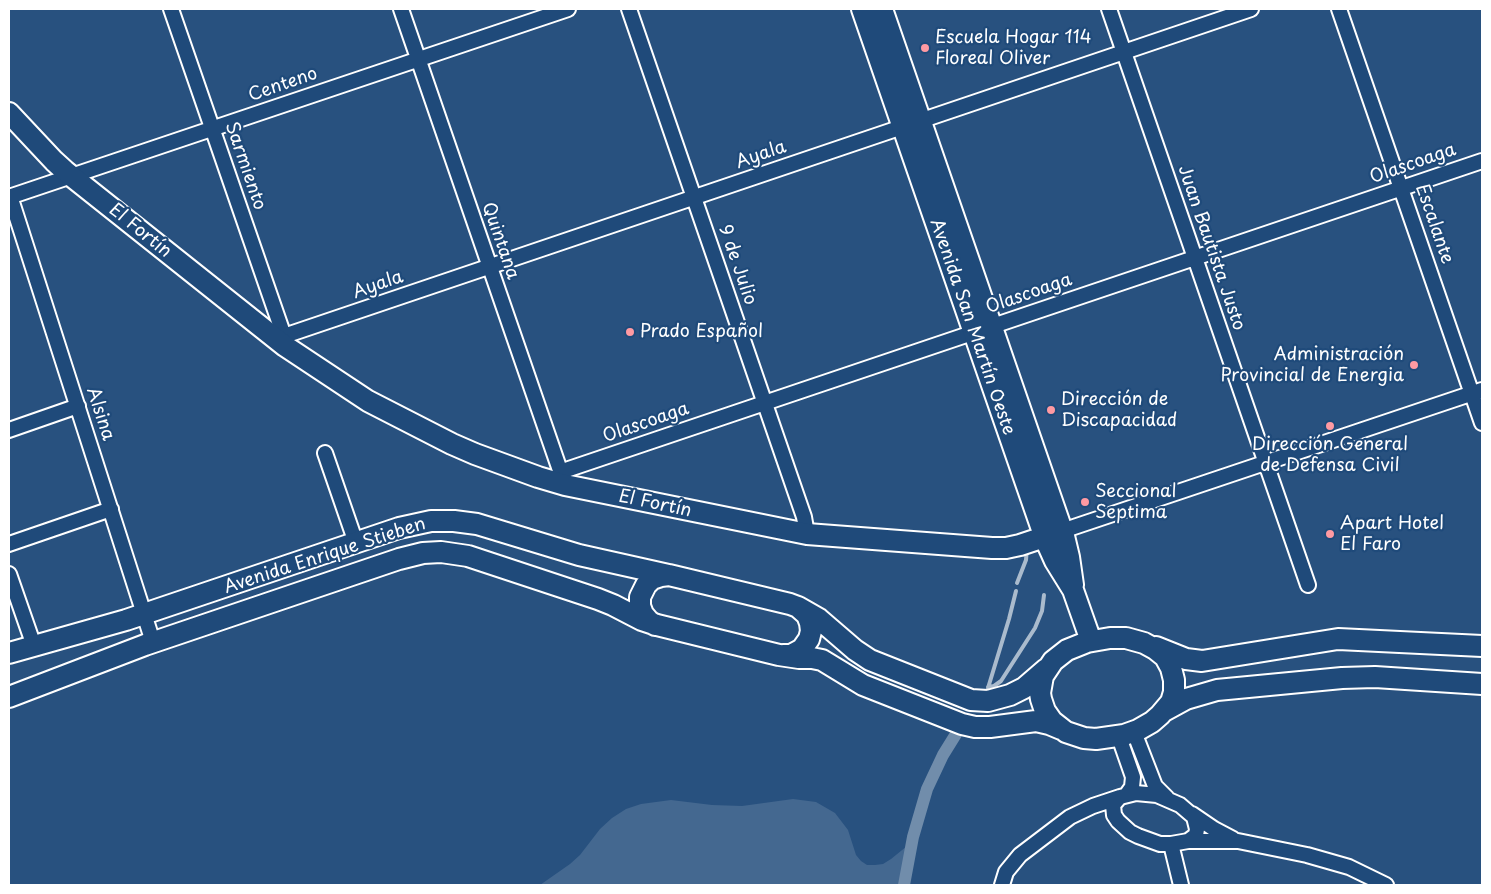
<!DOCTYPE html>
<html>
<head>
<meta charset="utf-8">
<style>
  body { margin:0 }
  #map { position:relative; width:1491px; height:894px; overflow:hidden; background:#28517f; font-family:"Playpen Sans",sans-serif }
  canvas { display:block }
  .frame { position:absolute; inset:0; border:10px solid #fff; pointer-events:none }
</style>
</head>
<body>
<div id="map">
<canvas width="1491" height="894"></canvas>
<div class="frame"></div>
</div>
<script>
const context = document.querySelector('canvas').getContext('2d');
context.lineJoin = 'round';
function paint(path, color) { context.fillStyle = color; context.fill(path, 'evenodd'); }
const toPath = rows => new Path2D(rows.map(r => 'M' + r).join(''));
function trace(path, color, width, dash) { context.strokeStyle = color; context.lineWidth = width; context.lineCap = dash ? 'butt' : 'round'; context.setLineDash(dash || []); context.stroke(path); }
function write(font, color, halo, rows, align = 'center') {
  context.font = font + ' "Playpen Sans",sans-serif'; context.lineWidth = 4.5; context.setLineDash([]); context.textBaseline = 'middle'; context.strokeStyle = halo; context.fillStyle = color; for (const [text, x, y, turn = 0] of rows) {
    context.save(); context.translate(x, y); context.rotate((+turn || 0) * Math.PI / 180); context.textAlign = isNaN(turn) ? turn : align; if (halo) context.strokeText(text, 0, 0); context.fillText(text, 0, 0); context.restore();
  }
}
const green = toPath([
  [793,799,816,802,835,813,848,830,856,855,861,861,867,865,875,865,883,864,891,859,912,842,904,885,540,885,570,864,580,855,600,829,612,818,626,809,641,804,671,800,712,805,742,806]
]);
const stream = toPath([
  [1017,583,1026,560,1027,548],
  [988,687,994,686,1001,681,1035,628,1042,611,1044,595],
  [988,688,1009,619,1016,591]
]);
const canal = toPath([
  [904,885,913,837,927,789,943,755,956,734]
]);
const street = toPath([
  [171,9,284,336],
  [401,9,563,479],
  [629,9,804,517,807,534],
  [1109,9,1308,585],
  [1339,9,1482,423],
  [10,196,153,642],
  [9,197,568,9],
  [284,336,1251,9],
  [9,430,78,406],
  [325,453,356,543],
  [560,472,1482,161],
  [1062,531,1482,390],
  [9,544,111,509],
  [9,574,34,646],
  [1134,732,1155,786,1167,798],
  [1119,737,1133,777,1132,787,1127,794],
  [1136,793,1157,795,1180,805,1194,817,1197,829,1196,835,1188,841,1171,844,1160,844,1138,836,1130,832,1118,821,1114,815,1113,805,1120,797,1136,793],
  [1192,814,1214,829,1233,839],
  [1188,841,1238,841,1307,855,1349,867,1386,885],
  [1171,844,1181,885],
  [1002,885,1006,872,1020,855,1070,817,1093,806,1120,797]
]);
const secondary = toPath([
  [862,9,1046,541,1055,561,1073,590,1091,641],
  [882,9,1064,536,1069,557,1073,585],
  [9,113,54,161,65,171,285,346,368,401,452,444,475,454,538,477,565,485,807,534,992,548,1006,548,1020,545,1062,531],
  [798,607,819,619,855,650,870,660,971,700,988,701,1010,695,1024,688,1046,669],
  [655,625,649,621,643,614,640,606,640,597,646,585,652,579,661,576,669,575,790,604,798,607,807,615,810,623,811,631,809,639,802,649,791,655,783,655],
  [1110,638,1126,638,1144,643,1155,649,1165,657,1171,668,1174,680,1174,692,1171,702,1160,715,1152,722,1138,730,1124,735,1096,739,1084,738,1066,732,1052,721,1045,711,1041,699,1040,693,1043,676,1053,661,1067,650,1087,642,1110,638],
  [1156,647,1186,659,1202,661,1338,639,1482,646],
  [9,653,126,620,399,528,431,521,454,521,477,524,579,555,673,576],
  [9,697,145,645,399,559,423,553,441,552,468,556,598,599,613,605,642,620,657,625,779,655,799,658,812,658,822,660,863,685,962,724,975,727,990,727,1036,721,1049,724,1061,729],
  [1164,711,1186,699,1217,690,1342,678,1375,677,1482,684]
]);
const markers = [
  [925,48,5,"#ff9aa2"],
  [630,332,5,"#ff9aa2"],
  [1414,365,5,"#ff9aa2"],
  [1051,410,5,"#ff9aa2"],
  [1330,426,5,"#ff9aa2"],
  [1085,502,5,"#ff9aa2"],
  [1330,534,5,"#ff9aa2"]
];
const poiNames = [
  ["Escuela Hogar 114",935,38],
  ["Floreal Oliver",935,59],
  ["Prado Español",640,332],
  ["Administración",1404,355,"right"],
  ["Provincial de Energia",1404,376,"right"],
  ["Dirección de",1061,400],
  ["Discapacidad",1061,421],
  ["Dirección General",1330,445,"center"],
  ["de Defensa Civil",1330,466,"center"],
  ["Seccional",1095,492],
  ["Septima",1095,513],
  ["Apart Hotel",1340,524],
  ["El Faro",1340,545]
];
const streetNames = [
  ["Centeno",283,85,-19],
  ["Ayala",761,155,-19],
  ["Olascoaga",1413,164,-19],
  ["Sarmiento",245,166,71],
  ["Escalante",1434,224,71],
  ["El Fortín",140,231,39],
  ["Quintana",500,241,71],
  ["Juan Bautista Justo",1211,248,71],
  ["9 de Julio",737,265,71],
  ["Ayala",378,285,-19],
  ["Olascoaga",1029,294,-19],
  ["Avenida San Martín Oeste",972,327,71],
  ["Alsina",100,414,72],
  ["Olascoaga",646,423,-19],
  ["El Fortín",655,504,12],
  ["Avenida Enrique Stieben",325,556,-18]
];
paint(green, '#446890');
trace(stream, '#aabbcd', 4);
trace(canal, '#718dab', 12);
trace(street, '#fff', 18);
trace(secondary, '#fff', 24);
trace(street, '#1f4a7a', 14);
trace(secondary, '#1f4a7a', 20);
for (const [x, y, r, color] of markers) { const dot = new Path2D(); dot.arc(x, y, r, 0, 2 * Math.PI); context.fillStyle = color; context.fill(dot); trace(dot, '#1f4a7a', 2); }
write('18px', '#fff', '#1f4a7a', poiNames, 'left');
write('18px', '#fff', '#1f4a7a', streetNames);
</script>
</body>
</html>
